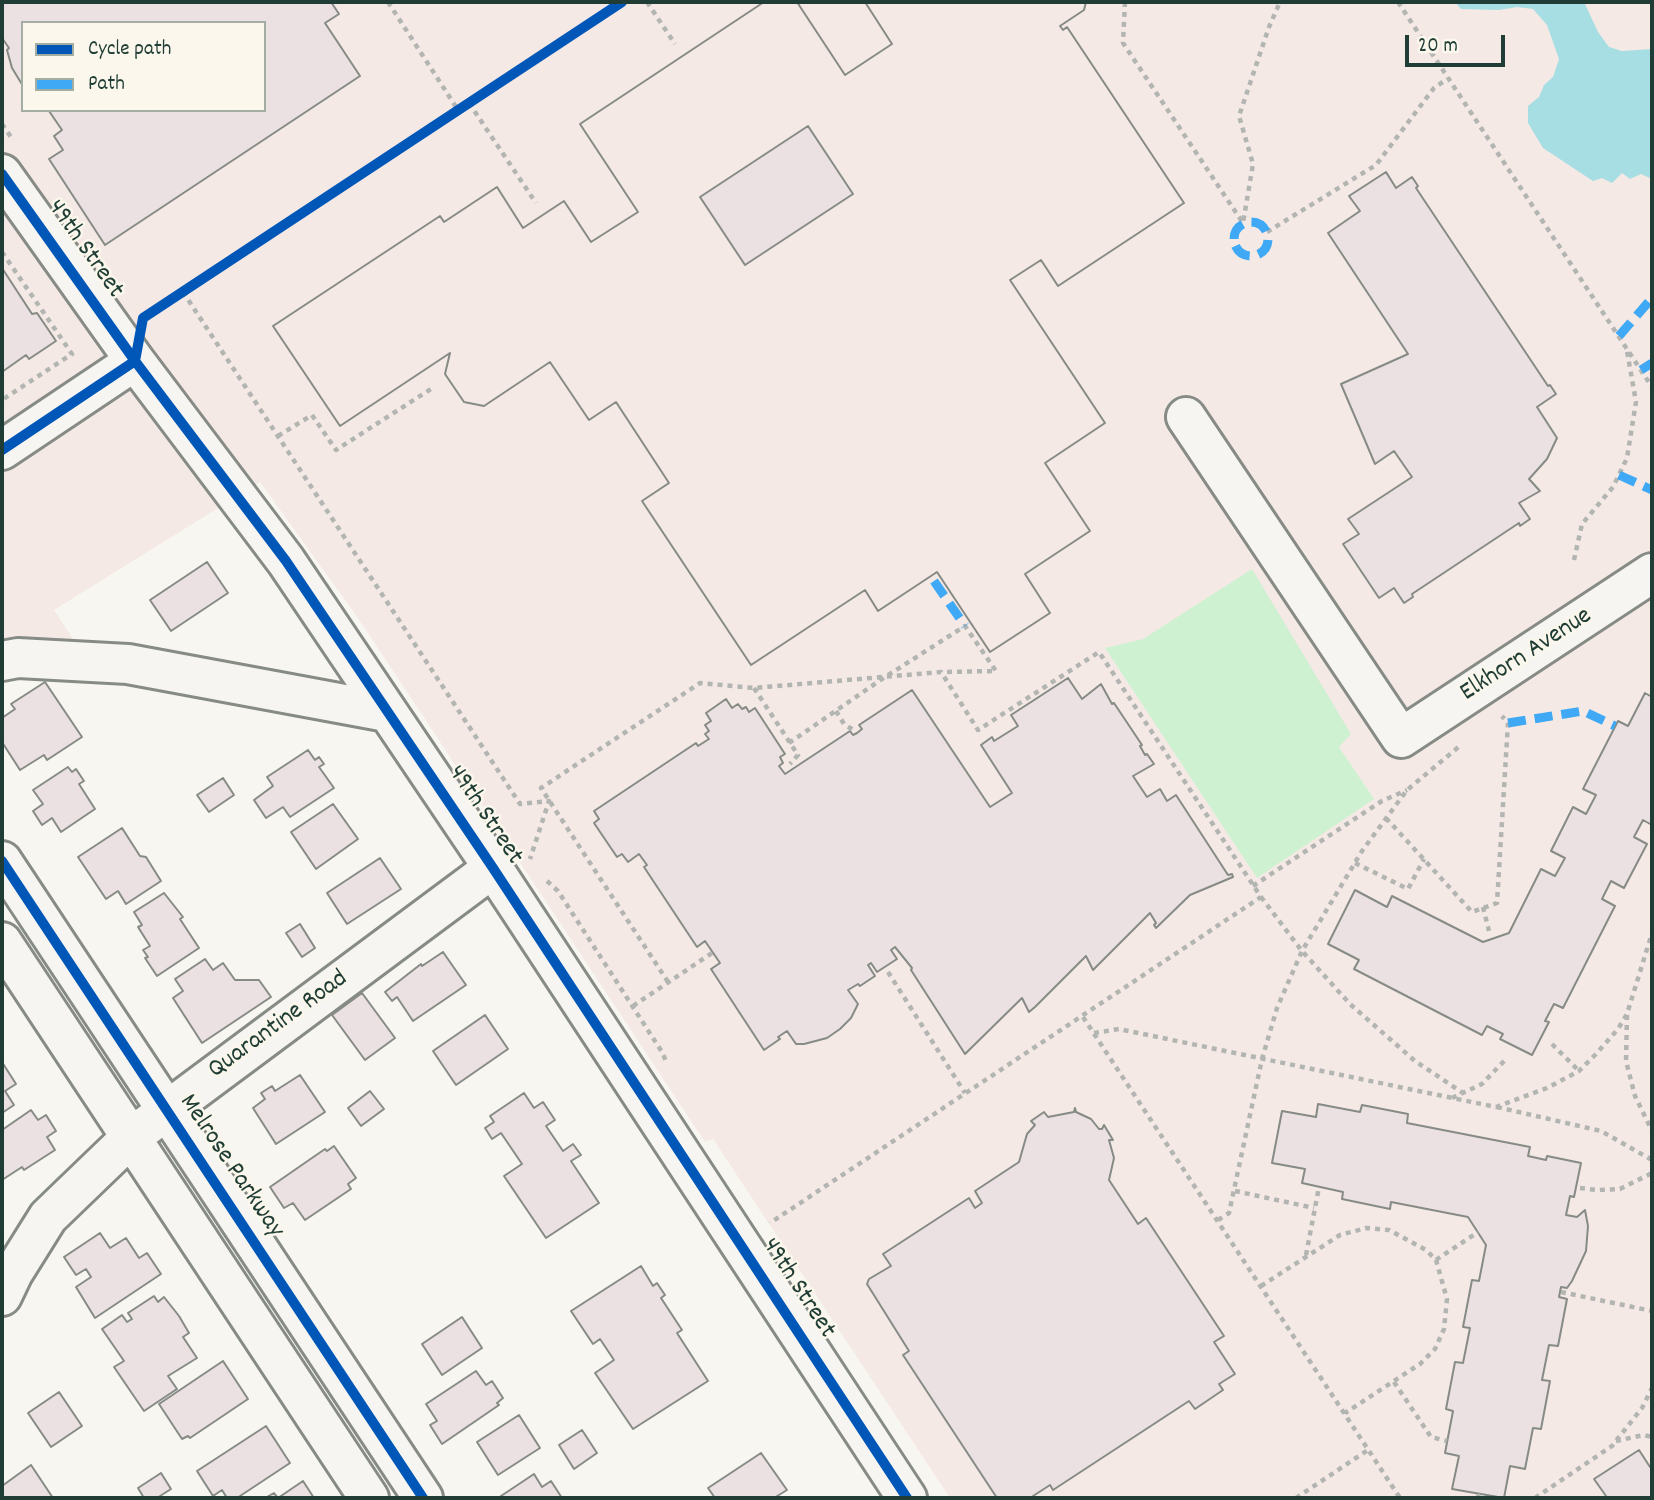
<!DOCTYPE html>
<html>
<head>
<meta charset="utf-8">
<style>
  body { margin:0 }
  #map { position:relative; width:1654px; height:1500px; overflow:hidden; background:#f8f6f0; font-family:Dekko,sans-serif }
  canvas { display:block }
  .frame { position:absolute; inset:0; border:4px solid #1f3d34; pointer-events:none }
  .legend { position:absolute; left:21px; top:21px; width:245px; height:91px; box-sizing:border-box; background:#fbf7ec; border:2px solid #a3ada2; margin:0; padding:9px 12px; list-style:none; font-size:21px; color:#1f3d34 }
  .legend li { display:flex; align-items:center; gap:14px; height:35px }
  .legend b { width:35px; border:2px solid #a3ada2 }
  .scale { position:absolute; left:1405px; top:35px; width:100px; height:32px; box-sizing:border-box; border:4px solid #1f3d34; border-top:0; padding-left:9px; font-size:21px; line-height:24px; white-space:nowrap; color:#1f3d34; -webkit-text-stroke:5px #fbf7ec; paint-order:stroke }
</style>
</head>
<body>
<div id="map">
<canvas width="1654" height="1500"></canvas>
<div class="frame"></div>
<ul class="legend">
<li><b style="height:9px;background:#0057b8"></b>Cycle path</li>
<li><b style="height:9px;background:#3fa9f5"></b>Path</li>
</ul>
<div class="scale">20 m</div>
</div>
<script>
const context = document.querySelector('canvas').getContext('2d');
context.lineJoin = 'round';
function paint(path, color) { context.fillStyle = color; context.fill(path, 'evenodd'); }
const toPath = rows => new Path2D(rows.map(r => 'M' + r).join(''));
function trace(path, color, width, dash) { context.strokeStyle = color; context.lineWidth = width; context.lineCap = dash ? 'butt' : 'round'; context.setLineDash(dash || []); context.stroke(path); }
function write(font, color, halo, rows, align = 'center') {
  context.font = font + ' Dekko,sans-serif'; context.lineWidth = 5; context.setLineDash([]); context.textBaseline = 'middle'; context.strokeStyle = halo; context.fillStyle = color; for (const [text, x, y, turn = 0] of rows) {
    context.save(); context.translate(x, y); context.rotate((+turn || 0) * Math.PI / 180); context.textAlign = isNaN(turn) ? turn : align; if (halo) context.strokeText(text, 0, 0); context.fillText(text, 0, 0); context.restore();
  }
}
const built = toPath([
  [2,2,1652,2,1652,1498,950,1498,713,1139,705,1142,360,621,260,482,54,610,77,645,2,647],
  [23,23,264,23,264,110,23,110]
]);
const green = toPath([
  [1252,569,1351,734,1339,747,1374,799,1257,878,1105,648,1143,639]
]);
const water = toPath([
  [1455,2,1584,2,1598,32,1609,47,1622,51,1652,49,1652,179,1641,174,1630,179,1622,173,1612,183,1602,178,1593,181,1543,148,1528,123,1528,106,1539,97,1544,85,1553,77,1559,59,1547,25,1533,9,1517,7,1499,10,1461,9]
]);
const building = toPath([
  [2,2,331,2,339,14,325,23,360,76,105,245,49,159,63,150,54,136,62,130,49,111,45,110,264,110,264,23,23,23,23,86,12,68,7,50,9,48,2,38,2,2],
  [764,2,797,2,845,75,892,44,865,2,1086,2,1084,10,1060,26,1063,30,1067,27,1184,203,1058,286,1041,260,1010,280,1105,423,1045,463,1090,531,1025,574,1050,613,990,652,937,572,878,611,865,590,751,665,642,501,669,483,616,402,589,420,550,362,484,406,464,402,445,374,450,353,340,426,273,326,440,216,444,222,497,187,523,228,564,201,591,242,638,212,580,124,764,2],
  [808,126,853,194,745,265,700,197,808,126],
  [764,2,797,2,845,75,892,44,865,2,1086,2,1084,10,1060,26,1063,30,1067,27,1184,203,1058,286,1041,260,1010,280,1105,423,1045,463,1090,531,1025,574,1050,613,990,652,937,572,878,611,865,590,751,665,642,501,669,483,616,402,589,420,550,362,484,406,464,402,445,374,450,353,340,426,273,326,440,216,444,222,497,187,523,228,564,201,591,242,638,212,580,124,764,2],
  [1386,172,1396,188,1412,177,1418,186,1416,188,1548,386,1550,385,1556,394,1537,407,1557,438,1547,459,1529,479,1540,491,1519,503,1530,519,1520,526,1519,523,1412,594,1413,597,1404,603,1394,588,1379,598,1343,544,1359,534,1348,519,1412,477,1394,451,1375,464,1341,384,1408,354,1328,233,1360,211,1349,196,1386,172],
  [2,268,32,314,37,313,56,341,29,359,26,355,2,372,2,268],
  [207,562,228,593,171,631,150,600,207,562],
  [1068,678,1082,699,1101,684,1112,704,1114,703,1142,745,1140,746,1145,755,1147,754,1154,764,1133,776,1147,797,1160,789,1167,801,1176,795,1228,875,1232,874,1233,877,1190,895,1156,928,1154,925,1156,923,1150,913,1093,970,1086,956,1035,1007,1029,1012,1022,998,965,1054,911,970,912,968,895,947,891,950,897,959,877,972,871,963,868,965,875,976,860,986,858,984,848,990,858,1004,851,1018,840,1029,827,1038,804,1044,796,1044,787,1031,778,1037,780,1039,764,1050,711,969,720,963,705,941,697,947,644,867,647,865,639,854,628,862,622,854,617,857,594,823,599,819,594,811,696,743,698,746,709,739,705,734,709,731,705,725,711,721,706,713,726,699,732,708,738,704,742,709,746,707,749,712,755,708,785,754,780,757,783,763,779,766,785,774,850,731,853,735,857,733,862,729,859,725,912,690,990,807,1012,793,981,745,992,737,994,741,1018,726,1011,715,1068,678],
  [45,682,82,737,47,760,44,755,20,770,2,742,2,718,15,709,11,704,45,682],
  [1645,693,1652,697,1652,825,1643,820,1634,837,1647,844,1624,888,1611,881,1602,899,1615,906,1563,1008,1554,1004,1545,1021,1549,1022,1532,1055,1500,1039,1503,1034,1487,1026,1482,1035,1354,969,1359,960,1328,944,1355,890,1387,907,1392,896,1483,942,1509,933,1541,869,1555,876,1565,858,1551,851,1573,807,1586,814,1596,795,1583,789,1618,721,1628,726,1645,693],
  [308,750,315,760,319,757,324,764,319,767,334,788,290,817,283,807,266,818,254,800,273,786,267,777,308,750],
  [68,767,72,772,76,769,84,781,79,784,95,809,61,832,52,818,42,825,33,811,43,804,33,790,68,767],
  [223,778,234,795,209,812,197,795,223,778],
  [333,804,358,839,316,869,291,832,333,804],
  [122,828,140,856,146,857,161,881,126,904,118,891,106,899,78,857,122,828],
  [380,858,401,889,347,924,327,893,380,858],
  [164,893,183,917,180,919,199,948,157,976,145,958,148,957,143,950,150,946,138,927,142,925,134,912,164,893],
  [300,924,315,948,302,957,286,933,300,924],
  [443,952,466,985,413,1021,397,997,392,1001,385,992,421,964,422,966,443,952],
  [205,959,213,970,223,963,235,980,259,980,271,997,202,1043,173,998,183,991,175,979,205,959],
  [362,993,395,1038,365,1060,332,1015,362,993],
  [485,1015,508,1049,456,1085,433,1051,485,1015],
  [2,1062,16,1084,5,1091,14,1105,2,1113,2,1062],
  [300,1075,325,1112,276,1144,253,1108,265,1099,261,1093,272,1086,275,1091,300,1075],
  [370,1091,384,1109,361,1126,348,1108,370,1091],
  [524,1093,534,1108,543,1102,555,1120,546,1126,563,1151,573,1144,581,1155,571,1161,599,1203,546,1238,504,1176,522,1164,501,1133,492,1139,485,1128,494,1122,490,1116,524,1093],
  [1318,1104,1360,1112,1362,1105,1408,1114,1407,1123,1530,1147,1528,1156,1546,1160,1547,1156,1581,1163,1574,1197,1570,1196,1566,1215,1577,1217,1585,1210,1588,1226,1586,1251,1572,1281,1567,1288,1561,1287,1559,1297,1567,1299,1558,1346,1549,1345,1542,1380,1550,1381,1541,1429,1533,1428,1525,1469,1510,1466,1504,1498,1452,1489,1459,1456,1445,1453,1453,1411,1446,1409,1455,1362,1463,1363,1470,1328,1463,1327,1472,1280,1479,1281,1486,1245,1468,1217,1391,1202,1390,1209,1342,1199,1343,1192,1302,1183,1305,1169,1272,1163,1282,1111,1316,1117,1318,1104],
  [1075,1108,1076,1112,1091,1119,1099,1129,1102,1129,1104,1125,1113,1140,1109,1140,1114,1158,1109,1180,1138,1224,1146,1218,1224,1336,1214,1342,1235,1374,1219,1384,1223,1390,1195,1409,1189,1401,1053,1490,1050,1485,1030,1498,997,1498,903,1355,909,1351,867,1284,869,1279,891,1266,883,1254,969,1198,975,1208,982,1203,975,1191,1019,1162,1027,1134,1035,1125,1031,1121,1044,1112,1048,1117,1074,1112,1075,1108],
  [31,1110,38,1120,46,1115,56,1131,47,1137,55,1150,24,1170,22,1167,2,1180,2,1130,31,1110],
  [334,1146,356,1178,348,1184,351,1189,305,1220,293,1203,284,1208,270,1187,325,1149,327,1151,334,1146],
  [100,1233,110,1248,126,1238,139,1258,147,1253,161,1274,95,1318,76,1287,91,1277,86,1269,76,1275,64,1257,100,1233],
  [641,1266,653,1286,657,1283,665,1295,661,1298,682,1330,677,1333,708,1381,633,1429,595,1373,614,1360,600,1339,593,1344,571,1311,641,1266],
  [154,1296,158,1302,164,1297,179,1316,189,1333,183,1337,197,1358,168,1376,177,1389,144,1411,114,1367,124,1361,102,1329,122,1315,127,1322,132,1319,128,1313,154,1296],
  [462,1317,482,1348,442,1375,422,1344,462,1317],
  [223,1361,248,1399,190,1438,188,1436,182,1439,159,1404,223,1361],
  [476,1371,486,1385,492,1381,503,1398,497,1403,499,1405,442,1444,430,1425,437,1421,426,1404,476,1371],
  [59,1392,82,1426,51,1447,28,1413,59,1392],
  [519,1415,540,1448,498,1475,477,1442,519,1415],
  [266,1426,290,1463,237,1498,227,1498,222,1490,213,1496,197,1471,266,1426],
  [582,1430,597,1453,574,1469,559,1445,582,1430],
  [1639,1450,1650,1467,1652,1466,1652,1498,1603,1498,1606,1496,1594,1479,1639,1450],
  [761,1453,787,1490,774,1498,715,1498,708,1488,761,1453],
  [31,1465,53,1498,2,1498,2,1486,31,1465],
  [161,1473,171,1489,157,1498,144,1498,138,1488,161,1473],
  [534,1474,542,1487,551,1481,562,1498,498,1498,534,1474],
  [303,1481,314,1498,265,1498,274,1493,278,1498,303,1481]
]);
const path = toPath([
  [388,2,458,110],
  [647,2,675,44],
  [1125,2,1123,43,1243,223,1253,164,1239,116,1269,27,1280,2],
  [1398,2,1652,387],
  [469,103,536,203],
  [2,124,13,140],
  [1267,232,1376,165,1434,88,1447,79],
  [2,252,72,354,2,400],
  [183,292,520,804,549,801,530,859],
  [278,436,312,415,336,450,434,387],
  [1574,560,1582,524,1613,487,1627,458,1636,402,1627,351],
  [754,688,798,755,790,764],
  [836,711,844,724,855,731],
  [789,743,882,679,965,626,996,671,942,672],
  [1386,818,1472,912,1497,903,1508,723,1502,716],
  [1355,863,1408,889,1424,859],
  [547,881,558,891,662,1052,666,1061],
  [1253,886,1382,801,1407,790],
  [1261,897,1302,951,1350,1004,1415,1061,1463,1093],
  [1483,907,1489,931],
  [888,972,965,1093],
  [668,982,541,788,700,683,754,688,941,672,978,730,1099,652,1261,897,770,1223],
  [633,1006,712,953],
  [1627,1015,1626,1061,1635,1096,1652,1131],
  [1083,1017,1400,1498],
  [1094,1033,1119,1029,1496,1107,1547,1088,1579,1071,1596,1054,1618,1029,1627,1014,1652,933],
  [1552,1044,1579,1071],
  [1452,1098,1482,1084,1506,1059],
  [1497,1107,1601,1131,1652,1160],
  [1580,1188,1597,1190,1620,1189,1652,1173],
  [1235,1191,1314,1208],
  [1218,1220,1229,1213,1262,1059,1277,1008,1302,951,1362,851,1407,790,1461,745],
  [1306,1255,1319,1187],
  [1436,1260,1478,1232],
  [1261,1286,1340,1235,1366,1228,1389,1230,1426,1250,1436,1260,1447,1299,1444,1329,1435,1349,1420,1364,1345,1413],
  [1561,1292,1652,1311],
  [1394,1382,1431,1437,1447,1441],
  [1616,1441,1644,1435,1652,1437],
  [1478,1494,1479,1498],
  [1296,1498,1368,1450],
  [1535,1498,1612,1446,1642,1408,1652,1388]
]);
const minor = toPath([
  [2,174,135,361,286,561,493,868,907,1498],
  [1186,417,1401,738,1652,573],
  [2,450,135,361],
  [2,661,18,658,128,664,387,712],
  [2,861,423,1498],
  [2,942,369,1498],
  [2,1296,13,1273,48,1217,130,1138,493,868]
]);
const quiet = toPath([
  '1234 239a17 17 0 1 1 34 0a17 17 0 1 1-34 0Z',
  [1619,336,1652,298],
  [1641,370,1652,363],
  [1619,475,1652,490],
  [934,581,965,626],
  [1508,723,1583,711,1615,726]
]);
const cycleway = toPath([
  [2,174,135,361,286,561,493,868,907,1498],
  [135,361,143,318,622,2],
  [2,450,135,361],
  [2,861,423,1498]
]);
const streetNames = [
  ["49th Street",84,250,55],
  ["Elkhorn Avenue",1527,656,-33],
  ["49th Street",484,816,56],
  ["Quarantine Road",279,1026,-36],
  ["Melrose Parkway",230,1167,56],
  ["49th Street",797,1289,57]
];
paint(built, '#f5e9e5');
paint(green, '#cef2d1');
paint(water, '#a6dee4');
paint(building, '#ece1e2');
trace(building, '#868b86', 2);
trace(minor, '#868b86', 44);
trace(path, '#b2b5b1', 4.5, [5, 5]);
trace(minor, '#f6f5f1', 38);
trace(quiet, '#3fa9f5', 9, [18, 9]);
trace(cycleway, '#0057b8', 10);
write('26px', '#1f3d34', '#fbf7ec', streetNames);
</script>
</body>
</html>
